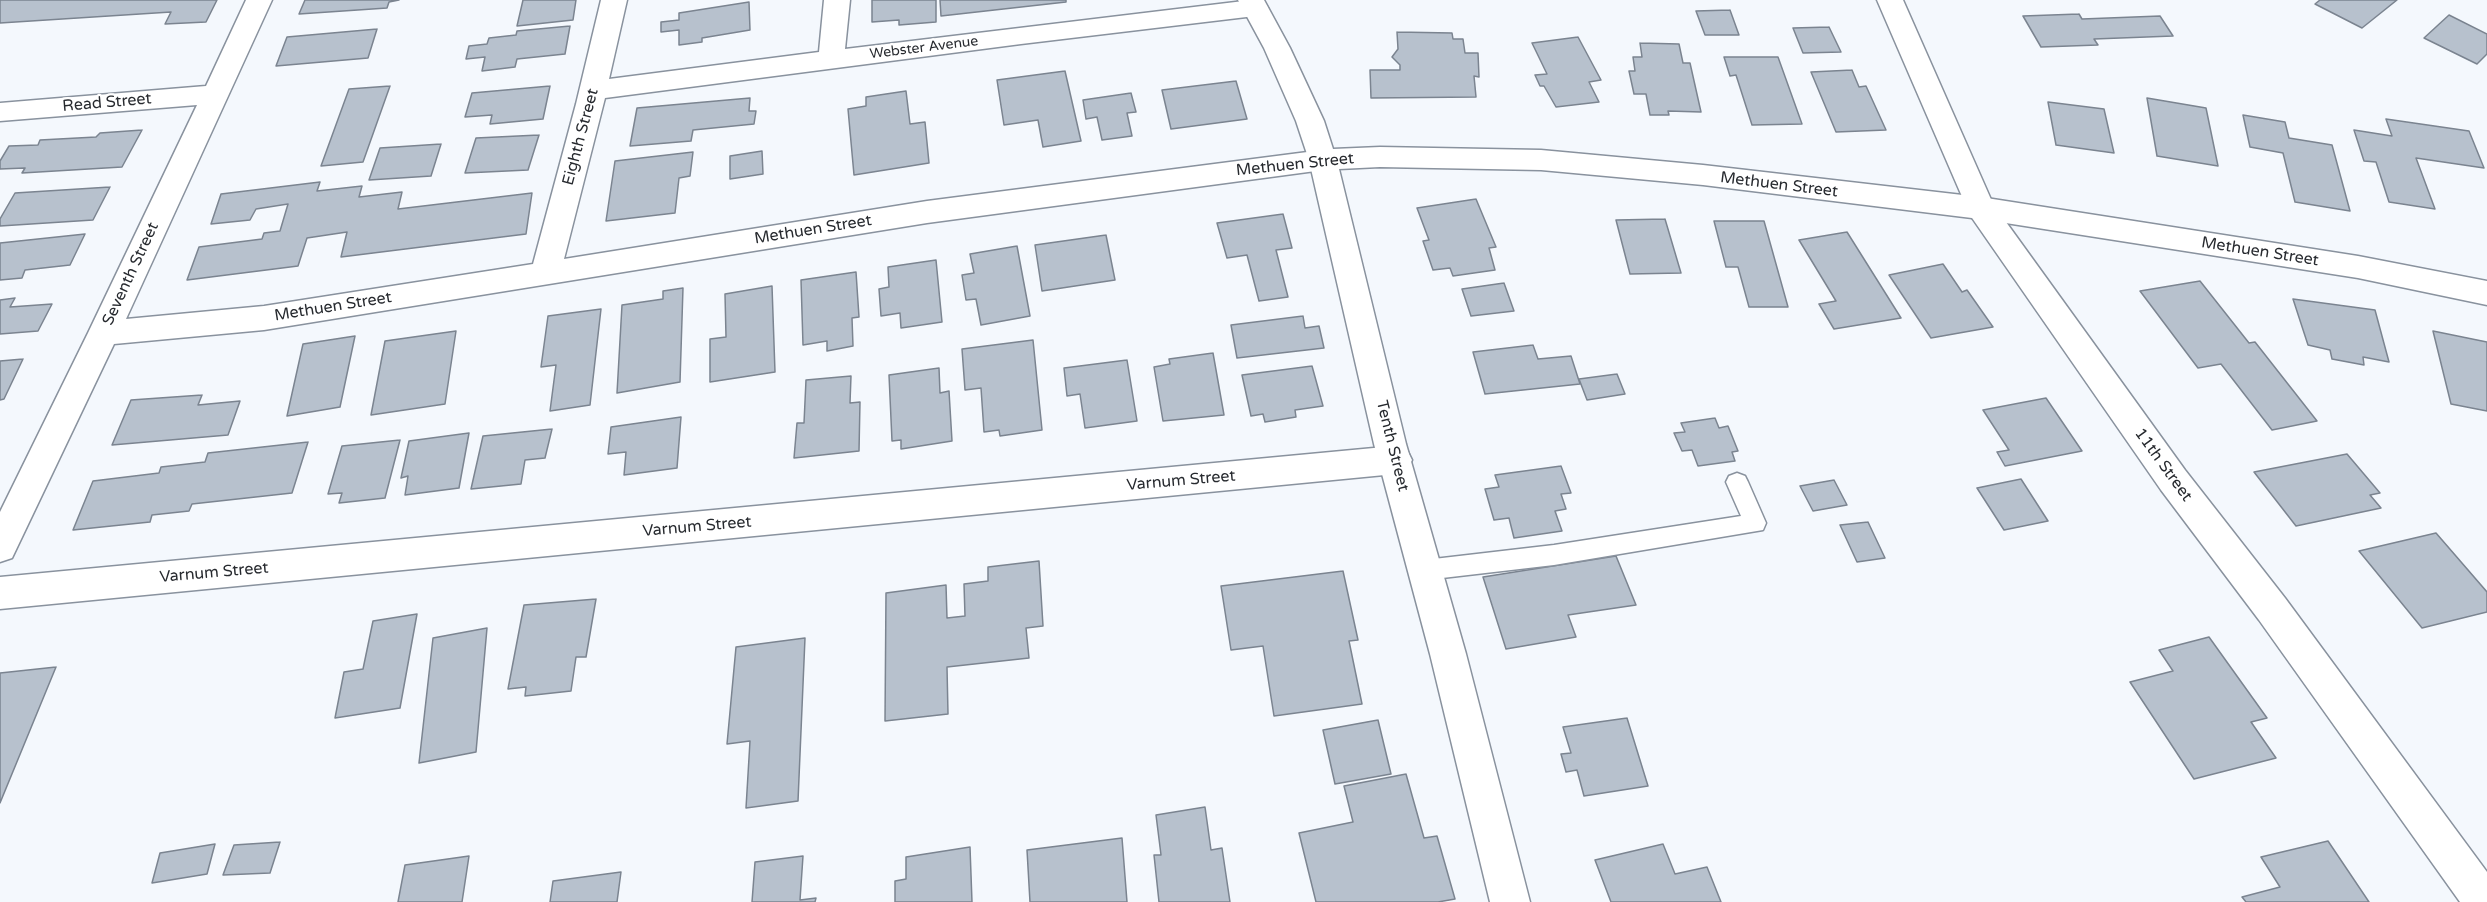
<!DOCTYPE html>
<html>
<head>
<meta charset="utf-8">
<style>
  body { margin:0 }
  canvas { display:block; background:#f4f8fd }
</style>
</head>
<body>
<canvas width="2487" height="902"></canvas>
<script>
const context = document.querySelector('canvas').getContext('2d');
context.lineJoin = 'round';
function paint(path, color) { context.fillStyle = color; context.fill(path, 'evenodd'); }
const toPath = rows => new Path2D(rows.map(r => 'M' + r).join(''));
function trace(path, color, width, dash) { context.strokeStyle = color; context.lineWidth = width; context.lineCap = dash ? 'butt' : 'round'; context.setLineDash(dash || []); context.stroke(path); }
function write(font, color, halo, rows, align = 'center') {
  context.font = font + ' "Varela Round",sans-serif'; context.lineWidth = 4.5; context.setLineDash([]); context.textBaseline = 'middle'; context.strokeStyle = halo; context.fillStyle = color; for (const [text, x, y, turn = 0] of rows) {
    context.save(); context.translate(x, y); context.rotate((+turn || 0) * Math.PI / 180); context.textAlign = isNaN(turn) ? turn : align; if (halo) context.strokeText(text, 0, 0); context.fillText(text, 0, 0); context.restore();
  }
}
const building = toPath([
  [0,0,217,0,206,22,165,24,171,12,0,23,0,0],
  [305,0,399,0,389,2,387,8,299,14,305,0],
  [523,0,576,0,573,20,517,26,523,0],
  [872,0,936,0,936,22,899,25,899,20,872,22,872,0],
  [940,0,1066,0,1066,2,941,16,940,0],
  [2320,0,2397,0,2362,28,2315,4,2320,0],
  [749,2,750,30,702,38,702,42,679,45,679,30,661,32,661,22,679,20,679,13,749,2],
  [1730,10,1739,35,1705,35,1696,11,1730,10],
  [2079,14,2082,19,2160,16,2173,36,2094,39,2098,45,2041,47,2023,16,2079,14],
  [2449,15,2487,34,2487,54,2477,64,2424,38,2449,15],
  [570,26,565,54,517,59,515,67,482,71,485,57,466,59,469,46,487,44,489,38,516,35,517,31,570,26],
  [1829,27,1841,52,1803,53,1793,28,1829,27],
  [377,29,368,58,276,66,287,37,377,29],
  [1397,32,1452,33,1453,39,1463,39,1465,53,1478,53,1479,77,1474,76,1476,97,1371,98,1370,70,1400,70,1400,65,1392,57,1398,49,1397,32],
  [1578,37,1601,80,1589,82,1599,102,1556,107,1544,86,1540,86,1535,75,1547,74,1532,43,1578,37],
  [1640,43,1679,44,1683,63,1690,63,1701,112,1668,111,1669,115,1650,115,1646,94,1634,94,1629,71,1635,71,1633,57,1642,57,1640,43],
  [1724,57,1778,57,1802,124,1752,125,1736,75,1730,76,1724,57],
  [1852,70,1859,87,1866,86,1886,130,1836,132,1811,72,1852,70],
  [1065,71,1081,141,1043,147,1038,120,1004,125,997,80,1065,71],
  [1236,81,1247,119,1171,129,1162,90,1236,81],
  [390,86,363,162,321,166,349,89,390,86],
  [550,86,543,119,490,124,492,115,465,117,472,93,550,86],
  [906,91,910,124,925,122,929,163,854,175,848,109,866,106,866,97,906,91],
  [1131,93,1136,112,1127,113,1132,136,1102,140,1097,117,1086,119,1083,100,1131,93],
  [750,98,749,111,756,111,754,124,693,130,691,141,630,146,637,108,750,98],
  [2147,98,2206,108,2218,166,2157,156,2147,98],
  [2048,102,2104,109,2114,153,2056,145,2048,102],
  [2243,115,2285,122,2289,138,2332,145,2350,211,2295,202,2283,153,2250,147,2243,115],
  [2386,119,2469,131,2484,168,2416,158,2435,209,2389,202,2376,162,2364,161,2354,130,2392,136,2386,119],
  [142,130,122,167,22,173,25,168,0,169,0,161,9,146,38,145,40,140,96,137,100,133,142,130],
  [539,135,528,170,465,173,476,138,539,135],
  [441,144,431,176,369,180,380,148,441,144],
  [762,151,763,174,730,179,730,156,762,151],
  [693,152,690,176,679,178,675,213,606,221,615,161,693,152],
  [320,182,317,191,362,186,359,197,402,192,398,209,532,193,526,234,341,257,347,232,307,238,298,266,187,280,199,247,262,239,264,233,280,231,288,204,256,209,250,220,211,224,221,194,320,182],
  [110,187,93,220,0,226,0,219,15,193,110,187],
  [1476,199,1496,247,1489,248,1495,270,1453,276,1450,268,1433,270,1423,241,1429,240,1417,208,1476,199],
  [1283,214,1292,248,1276,250,1288,297,1259,301,1247,255,1227,258,1217,223,1283,214],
  [1665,219,1681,273,1630,274,1616,220,1665,219],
  [1714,221,1764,221,1788,307,1749,307,1738,267,1726,267,1714,221],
  [1847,232,1901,318,1834,329,1819,304,1836,301,1799,240,1847,232],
  [85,234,70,265,25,270,22,278,0,280,0,243,85,234],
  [1106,235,1115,280,1042,291,1035,245,1106,235],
  [1017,246,1030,316,981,325,976,299,966,300,962,275,974,273,970,254,1017,246],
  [936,260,942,322,901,328,900,313,881,316,879,289,889,287,888,267,936,260],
  [1943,264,1962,292,1967,290,1993,327,1931,338,1889,275,1943,264],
  [856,272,859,317,852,318,853,346,827,351,827,341,803,345,801,280,856,272],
  [2200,281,2249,343,2255,342,2317,421,2272,430,2221,364,2198,368,2140,291,2200,281],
  [1504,283,1514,311,1471,316,1462,289,1504,283],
  [772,286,775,372,710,382,710,339,726,337,725,294,772,286],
  [683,288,680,382,617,393,622,305,663,299,663,291,683,288],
  [15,298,10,307,52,304,38,331,0,334,0,300,15,298],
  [2293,299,2375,310,2389,362,2363,357,2364,365,2332,359,2330,350,2308,345,2293,299],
  [601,309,590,405,550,411,556,365,541,367,548,316,601,309],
  [1303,316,1305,328,1319,326,1324,348,1237,358,1231,325,1303,316],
  [456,331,445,404,371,415,385,341,456,331],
  [2433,331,2487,342,2487,411,2451,404,2433,331],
  [355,336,340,407,287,416,303,344,355,336],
  [1033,340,1042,430,1000,436,999,430,984,432,981,388,965,390,962,349,1033,340],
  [1533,345,1538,359,1571,356,1580,384,1485,394,1473,352,1533,345],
  [1213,353,1224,415,1163,421,1154,367,1170,364,1169,359,1213,353],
  [23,359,4,399,0,400,0,361,23,359],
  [1127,360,1137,421,1085,428,1080,394,1067,396,1064,368,1127,360],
  [1312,366,1323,406,1295,410,1296,417,1265,422,1263,414,1251,416,1242,375,1312,366],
  [939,368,940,393,949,391,952,441,901,449,901,440,892,441,889,375,939,368],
  [1617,374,1625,394,1587,400,1579,379,1617,374],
  [851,376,850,403,860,402,859,451,794,458,797,423,804,423,806,380,851,376],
  [202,395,198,405,240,401,228,435,112,445,131,400,202,395],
  [2046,398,2082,451,2005,466,1997,452,2009,450,1983,410,2046,398],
  [681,417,677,468,624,475,626,452,608,454,611,427,681,417],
  [1715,418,1719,428,1728,426,1738,451,1732,452,1735,461,1698,466,1692,450,1682,451,1674,433,1685,432,1681,423,1715,418],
  [552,429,545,458,525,460,521,484,471,489,483,436,552,429],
  [469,433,459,488,405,495,408,476,401,478,409,441,469,433],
  [400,440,385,498,339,503,342,493,328,494,342,446,400,440],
  [308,442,292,493,192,504,189,511,152,515,150,522,73,530,93,481,159,473,161,467,205,462,208,453,308,442],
  [2347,454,2380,493,2370,495,2381,508,2296,526,2254,472,2347,454],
  [1561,466,1571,493,1561,494,1566,509,1555,511,1562,531,1514,538,1509,518,1494,520,1485,489,1499,487,1495,475,1561,466],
  [2021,479,2048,521,2004,530,1977,488,2021,479],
  [1834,480,1847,505,1813,511,1800,486,1834,480],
  [1868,522,1885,558,1857,562,1840,525,1868,522],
  [2436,533,2487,592,2487,612,2422,628,2359,551,2436,533],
  [1616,556,1636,605,1568,615,1576,637,1506,649,1483,577,1616,556],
  [1039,561,1043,626,1026,628,1029,658,947,667,948,714,885,721,886,593,946,585,947,618,965,616,964,584,988,581,988,567,1039,561],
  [1343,571,1358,640,1349,641,1362,704,1274,716,1263,646,1231,650,1221,586,1343,571],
  [596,599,586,657,576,657,571,691,525,696,526,687,508,689,524,605,596,599],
  [417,614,400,708,335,718,344,672,363,669,373,621,417,614],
  [487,628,476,752,419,763,433,638,487,628],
  [2209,637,2267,718,2251,722,2276,758,2194,779,2130,682,2173,671,2159,650,2209,637],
  [805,638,798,801,746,808,750,741,727,744,736,647,805,638],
  [56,667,0,803,0,673,56,667],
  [1627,718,1648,786,1584,796,1577,770,1566,772,1561,754,1571,753,1563,727,1627,718],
  [1378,720,1391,774,1335,784,1323,730,1378,720],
  [1406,774,1424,838,1437,836,1455,899,1438,902,1316,902,1299,833,1353,822,1344,786,1406,774],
  [1205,807,1211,850,1222,848,1230,902,1159,902,1154,855,1161,855,1156,815,1205,807],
  [1122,838,1127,902,1030,902,1027,850,1122,838],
  [2328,841,2369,902,2246,902,2242,897,2280,887,2261,857,2328,841],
  [280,842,270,873,223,875,234,845,280,842],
  [215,844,207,874,152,883,160,853,215,844],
  [1663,844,1675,874,1707,867,1721,902,1611,902,1595,860,1663,844],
  [970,847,972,902,895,902,895,881,906,879,906,857,970,847],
  [469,856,462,902,398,902,405,865,469,856],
  [803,856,800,900,816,898,815,902,752,902,755,862,803,856],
  [621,872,617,902,550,902,553,881,621,872]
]);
const lane = toPath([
  [1737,473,1745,476,1748,482,1766,523,1763,530,1554,565,1425,580,1417,577,1414,570,1417,563,1425,560,1554,545,1741,516,1726,482,1729,476,1737,473]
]);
const street = toPath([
  [246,0,272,0,126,319,264,306,533,264,576,104,601,0,627,0,609,79,819,52,824,0,850,0,845,49,1252,0,1264,2,1268,8,1264,14,1255,16,1021,44,605,98,564,259,927,201,1323,150,1333,153,1337,160,1333,167,1323,170,927,223,264,330,114,344,12,558,0,562,0,512,88,333,197,105,0,121,0,103,206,86,246,0],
  [1877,0,1903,0,1993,204,2185,470,2285,598,2487,872,2487,902,2460,902,2259,620,2161,490,1970,215,1877,0],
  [1395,446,1407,450,1412,460,1407,470,1395,474,0,609,0,577,1395,446]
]);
const secondary = toPath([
  [1238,0,1264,0,1290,48,1324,121,1333,149,1380,147,1541,150,1703,165,1980,197,2358,256,2487,281,2487,305,2358,278,1980,219,1703,185,1541,170,1380,167,1339,169,1406,444,1466,654,1530,902,1490,902,1430,654,1374,444,1309,160,1296,121,1264,48,1238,0]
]);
const farStreetnames = [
  ["Webster Avenue",924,48,-7]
];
const streetNames = [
  ["Read Street",107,103,-5],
  ["Eighth Street",581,137,-75],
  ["Methuen Street",1295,165,-6],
  ["Methuen Street",1779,185,7],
  ["Methuen Street",813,230,-9],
  ["Methuen Street",2260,252,9],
  ["Seventh Street",131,274,-65],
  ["Methuen Street",333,307,-9],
  ["Tenth Street",1392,446,76],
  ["11th Street",2163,465,54],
  ["Varnum Street",1181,481,-5],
  ["Varnum Street",697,527,-5],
  ["Varnum Street",214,573,-5]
];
paint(building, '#b7c1cd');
trace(building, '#7b8490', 1.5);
trace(lane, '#89929e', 3);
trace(street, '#89929e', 3);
trace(secondary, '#89929e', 3);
paint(lane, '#fff');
paint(street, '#fff');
paint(secondary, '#fff');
write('14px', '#272a2f', '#fff', farStreetnames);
write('16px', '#272a2f', '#fff', streetNames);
</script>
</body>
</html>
